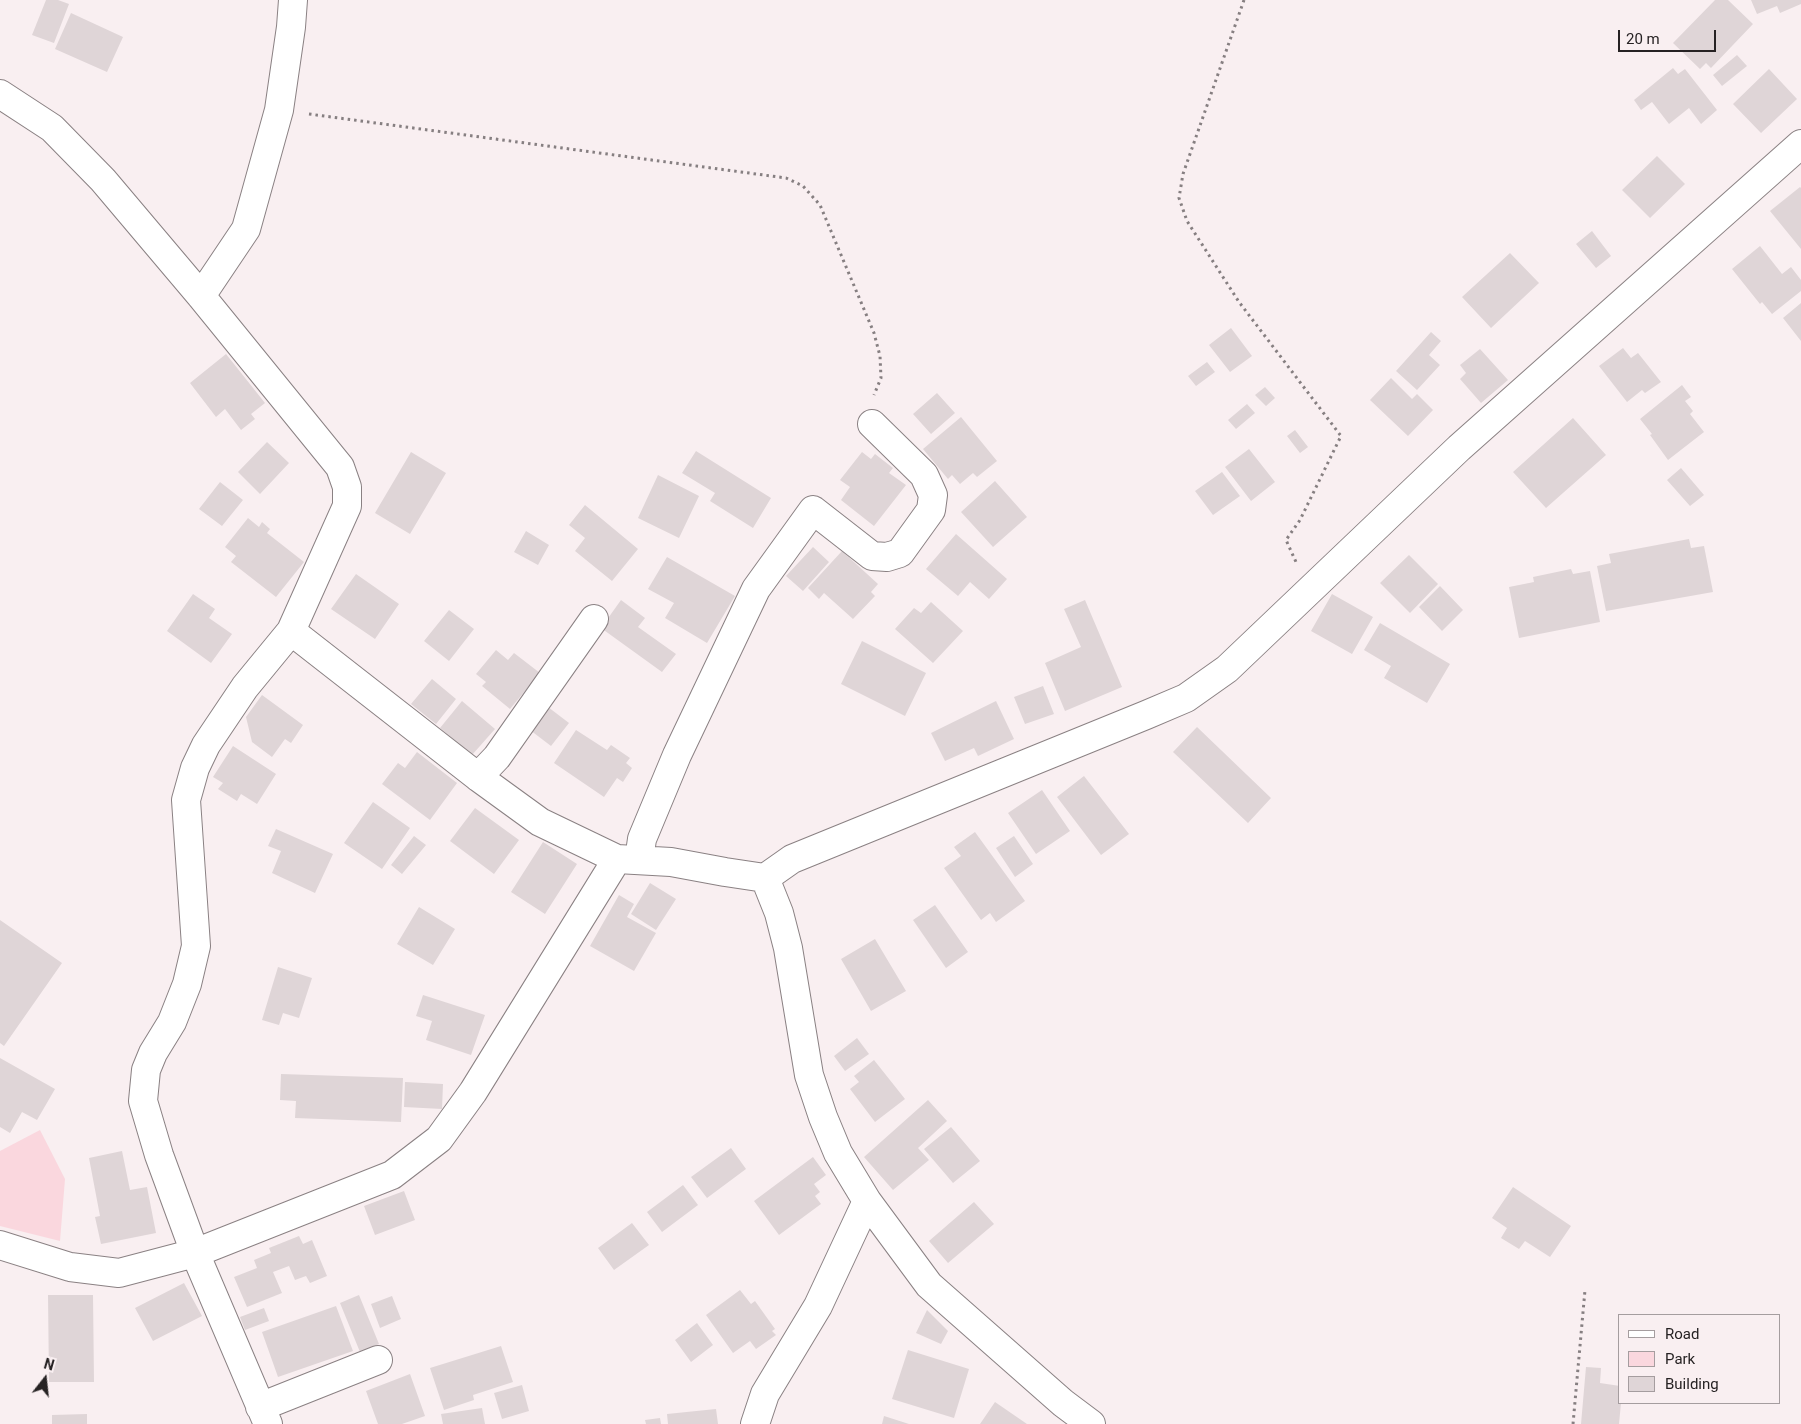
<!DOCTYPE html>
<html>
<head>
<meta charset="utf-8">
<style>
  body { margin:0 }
  #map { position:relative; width:1801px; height:1424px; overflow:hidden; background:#f9eff1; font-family:Roboto,sans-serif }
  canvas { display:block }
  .legend { position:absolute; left:1618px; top:1314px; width:162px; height:90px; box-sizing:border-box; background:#f9eff1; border:1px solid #a59d9f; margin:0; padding:6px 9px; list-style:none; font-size:15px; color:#262223 }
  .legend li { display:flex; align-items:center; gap:10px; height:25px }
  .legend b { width:25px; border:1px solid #a59d9f }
  .north { position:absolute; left:20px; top:1354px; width:50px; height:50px; -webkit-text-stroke:4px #f9eff1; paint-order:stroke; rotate:16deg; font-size:14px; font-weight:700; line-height:20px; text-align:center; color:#262223 }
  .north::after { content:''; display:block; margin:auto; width:18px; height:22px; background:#262223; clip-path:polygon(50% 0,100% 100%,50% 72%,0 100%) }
  .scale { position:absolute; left:1618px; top:30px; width:98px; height:22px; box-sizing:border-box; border:2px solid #262223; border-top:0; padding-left:6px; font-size:15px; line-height:18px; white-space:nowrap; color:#262223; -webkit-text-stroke:4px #f9eff1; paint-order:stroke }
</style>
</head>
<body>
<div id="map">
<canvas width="1801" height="1424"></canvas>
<ul class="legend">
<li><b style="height:6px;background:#fff"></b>Road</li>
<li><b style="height:14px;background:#fad7de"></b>Park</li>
<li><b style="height:14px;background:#dfd5d7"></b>Building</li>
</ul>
<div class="north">N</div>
<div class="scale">20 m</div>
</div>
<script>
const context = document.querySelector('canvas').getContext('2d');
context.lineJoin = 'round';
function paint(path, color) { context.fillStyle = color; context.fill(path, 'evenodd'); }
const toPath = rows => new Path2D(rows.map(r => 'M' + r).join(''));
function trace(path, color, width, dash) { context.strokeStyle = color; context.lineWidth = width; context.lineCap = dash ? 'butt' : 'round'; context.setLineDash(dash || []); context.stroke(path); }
const green = toPath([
  [40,1130,65,1179,60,1241,0,1226,0,1151]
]);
const building = toPath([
  [46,0,58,0,69,4,54,43,32,35],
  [1715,0,1728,0,1753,24,1711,68,1706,63,1700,69,1673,43],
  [1751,0,1801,0,1801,4,1780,13,1777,6,1757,14],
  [71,13,123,37,107,72,55,49],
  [1737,55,1747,66,1722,86,1713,75],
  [1673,68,1678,74,1685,69,1717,110,1701,124,1689,108,1669,124,1652,102,1641,110,1634,100],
  [1769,69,1797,99,1761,133,1733,104],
  [1657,156,1685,184,1650,218,1622,190],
  [1800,187,1801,188,1801,249,1770,211],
  [1592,231,1611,256,1596,268,1576,244],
  [1760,246,1782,274,1791,267,1801,280,1801,291,1772,314,1762,302,1760,304,1732,269],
  [1510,253,1539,283,1491,328,1462,297],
  [1801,303,1801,341,1783,318],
  [1231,328,1252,356,1230,372,1209,345],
  [1431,332,1441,341,1429,355,1440,365,1417,390,1396,371],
  [1623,348,1631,358,1638,353,1661,382,1645,393,1642,390,1627,402,1599,366],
  [1480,349,1508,380,1481,403,1460,379,1466,373,1460,365],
  [226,354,265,403,251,414,255,419,241,430,225,409,216,417,190,383],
  [1207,362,1215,372,1196,386,1188,376],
  [1391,378,1412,399,1417,394,1433,410,1408,436,1370,400],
  [1682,385,1691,397,1685,401,1693,411,1690,414,1704,432,1668,460,1650,435,1652,434,1640,419],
  [1265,387,1275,398,1266,406,1255,395],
  [937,393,955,413,931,434,913,414],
  [1247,404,1255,413,1236,429,1228,420],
  [961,417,997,461,977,477,973,473,960,484,952,475,948,479,923,449],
  [1573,418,1606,455,1546,508,1513,472],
  [1295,430,1308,447,1300,453,1287,436],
  [267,442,289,463,260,494,238,472],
  [1249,449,1275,482,1251,501,1225,467],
  [696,451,771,498,753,528,710,501,715,493,682,473],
  [411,452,446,473,410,534,375,513],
  [862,452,871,459,875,454,893,468,889,473,906,485,874,526,841,500,850,487,840,480],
  [1681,468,1704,495,1690,506,1667,480],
  [1222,472,1240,496,1213,515,1195,491],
  [658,475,699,496,679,538,638,518],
  [995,481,1027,517,993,547,961,512],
  [220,482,243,500,222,526,199,509],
  [585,505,638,549,612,581,575,551,585,538,569,525],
  [248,518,259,527,262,522,270,529,267,533,304,562,276,597,231,562,236,556,225,547],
  [526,531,549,545,538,565,514,552],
  [956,534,1007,579,989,599,970,582,958,596,926,569],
  [1689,539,1691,548,1704,546,1713,592,1606,611,1597,566,1611,563,1609,554],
  [813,547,829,562,803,591,786,576],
  [842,551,878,584,871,592,875,596,853,619,824,593,819,599,808,588],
  [1409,555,1438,584,1410,613,1380,583],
  [667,557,735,596,707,643,665,618,674,603,648,589],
  [1571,569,1573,574,1590,571,1600,622,1519,638,1509,587,1534,582,1533,577],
  [356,574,399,604,375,639,331,609],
  [1440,586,1463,610,1442,631,1419,607],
  [193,594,215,609,209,618,232,634,211,663,167,631],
  [1332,594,1373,617,1352,654,1311,631],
  [621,600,645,618,638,627,676,654,662,672,601,628],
  [1085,600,1122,687,1065,711,1045,663,1081,647,1064,609],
  [931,602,963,631,933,663,895,629,914,608,921,613],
  [449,610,474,629,449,661,424,641],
  [1380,623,1450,664,1427,703,1384,678,1391,666,1364,650],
  [862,641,926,673,905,716,841,684],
  [496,650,508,660,514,653,540,673,510,709,482,686,486,682,476,674],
  [432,679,456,699,436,724,411,704],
  [1043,686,1054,714,1025,724,1014,697],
  [262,695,303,725,291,743,285,739,272,757,252,742,246,717],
  [462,701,495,729,472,755,440,728],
  [996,701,1014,739,978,756,974,748,945,761,931,733],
  [548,707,569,723,551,746,530,730],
  [1197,727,1271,798,1248,823,1173,752],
  [576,730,607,750,611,745,630,758,626,763,632,768,623,782,617,778,604,797,554,763],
  [233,746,276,774,257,804,241,794,237,801,218,789,223,783,213,777],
  [417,752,457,783,430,820,382,784,398,763,405,768],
  [1084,776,1129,834,1101,855,1057,797],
  [1042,790,1070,831,1036,854,1008,813],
  [373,802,410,828,382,869,344,843],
  [475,808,519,840,494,874,450,841],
  [276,829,333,854,315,893,272,873,281,851,268,846],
  [975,832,1025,901,996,922,990,913,981,920,944,868,961,856,954,847],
  [414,836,426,845,402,874,391,865],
  [1014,836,1033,864,1015,877,996,848],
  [543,842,577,864,545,914,511,892],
  [650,883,676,899,656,930,631,914],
  [619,895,634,904,627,917,656,933,634,971,590,946],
  [935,905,968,952,946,968,913,920],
  [419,907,455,929,433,965,397,944],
  [0,920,62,963,4,1046,0,1043],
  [875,939,906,991,871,1011,841,959],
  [278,967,312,978,299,1018,283,1013,279,1025,262,1020],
  [423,995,485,1015,471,1055,426,1040,432,1021,416,1016],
  [857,1038,869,1054,845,1071,834,1056],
  [0,1058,55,1089,37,1120,22,1112,10,1133,0,1127],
  [874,1060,905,1099,875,1122,850,1089,859,1082,854,1076],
  [281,1074,403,1078,401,1122,295,1118,296,1101,280,1100],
  [405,1082,443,1084,442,1109,404,1107],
  [928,1100,947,1121,918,1148,929,1160,893,1190,864,1157],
  [951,1127,980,1161,953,1183,924,1149],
  [731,1148,746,1169,707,1198,691,1177],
  [122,1151,130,1190,147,1187,156,1233,101,1244,95,1217,100,1216,89,1158],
  [813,1157,826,1175,814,1184,820,1192,815,1196,821,1204,779,1235,754,1201],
  [683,1185,698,1205,662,1232,647,1212],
  [1513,1187,1571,1226,1550,1257,1525,1241,1519,1249,1501,1238,1507,1228,1492,1218],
  [404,1191,415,1220,375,1235,364,1206],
  [974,1202,994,1224,948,1263,929,1241],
  [632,1223,649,1245,614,1270,598,1248],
  [299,1236,303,1244,312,1240,327,1276,310,1283,306,1276,295,1280,289,1266,273,1272,282,1293,247,1307,234,1277,257,1268,254,1260,271,1253,269,1248],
  [184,1283,202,1316,153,1341,135,1308],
  [740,1290,751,1304,755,1301,775,1329,772,1331,776,1335,756,1349,750,1341,733,1353,706,1315],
  [48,1295,93,1295,94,1382,49,1382],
  [359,1295,379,1344,360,1352,340,1303],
  [392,1296,401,1319,380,1328,371,1304],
  [336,1306,353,1351,278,1377,262,1332],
  [264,1308,269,1321,245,1330,240,1317],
  [927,1310,948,1331,941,1344,916,1333],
  [697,1323,713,1345,691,1362,675,1340],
  [501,1346,513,1382,473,1395,474,1400,444,1410,430,1368],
  [908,1350,969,1369,954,1418,892,1399],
  [1586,1367,1601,1368,1600,1383,1620,1386,1621,1403,1619,1424,1581,1424],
  [410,1374,425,1416,402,1424,378,1424,366,1391],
  [522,1385,529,1411,502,1419,494,1393],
  [995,1402,1027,1424,980,1424],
  [482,1408,485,1424,443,1424,441,1414],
  [716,1409,718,1424,668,1424,667,1414],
  [87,1414,87,1424,52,1424,52,1415],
  [884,1416,909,1424,882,1424],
  [660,1418,661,1424,646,1424,645,1420]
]);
const path = toPath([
  [1244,0,1183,174,1179,198,1187,221,1239,302,1341,436,1300,520,1286,540,1296,562],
  [309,114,786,178,803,186,820,205,874,333,880,356,881,378,874,395],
  [1573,1424,1585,1290]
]);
const minor = toPath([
  [0,94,52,128,103,180,201,296,340,467,347,487,347,506,291,631,245,687,206,745,195,768,186,800,196,946,187,984,172,1022,153,1053,146,1070,143,1101,159,1155,195,1253,268,1424],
  [201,296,246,229,279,110,291,27,293,0],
  [291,631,478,777,540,822,617,859,671,862,725,872,765,878,792,859,1146,715,1186,698,1227,669,1459,448,1801,144],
  [478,777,497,757,594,619],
  [639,860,642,839,677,755,756,589,813,510,872,556,887,557,900,553,931,510,933,495,924,475,872,424],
  [765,878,779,913,788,948,809,1075,823,1117,838,1153,867,1201,929,1285,1063,1403,1091,1424],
  [0,1245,70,1267,119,1273,195,1253,392,1175,439,1139,473,1092,617,859],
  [260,1407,378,1360],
  [755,1424,765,1394,818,1306,867,1201]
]);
paint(green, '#fad7de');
paint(building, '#dfd5d7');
trace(minor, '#8a8183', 30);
trace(path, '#867f81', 3, [2.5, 4]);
trace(minor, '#fff', 28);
</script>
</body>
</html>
